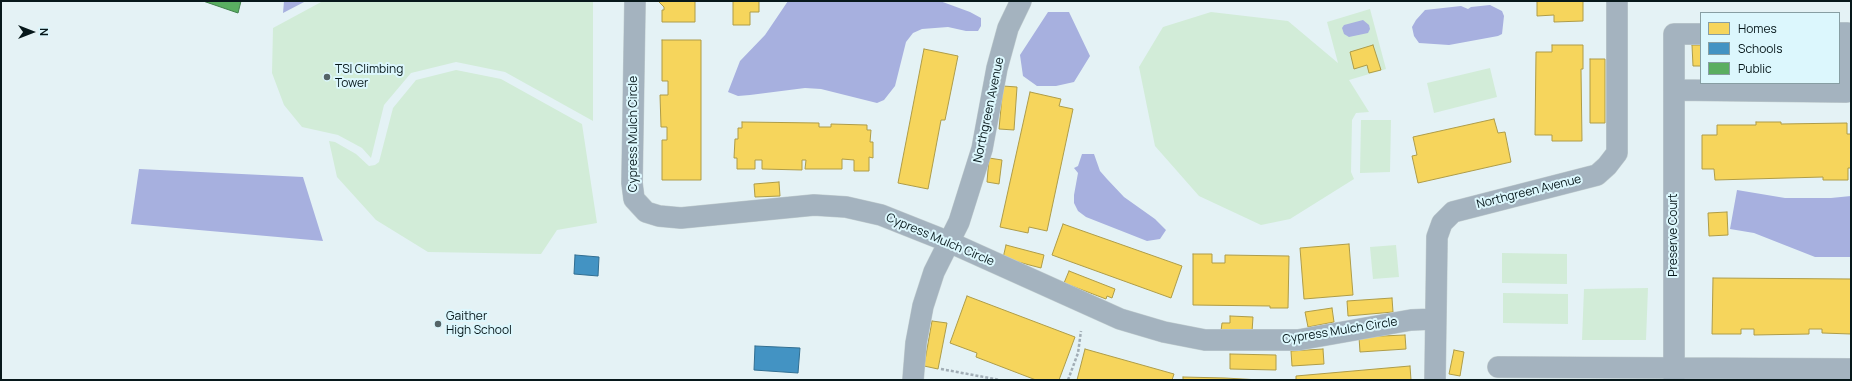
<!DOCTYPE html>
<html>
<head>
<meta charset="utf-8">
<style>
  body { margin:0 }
  #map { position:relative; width:1852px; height:381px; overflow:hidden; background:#e4f2f5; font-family:Manrope,sans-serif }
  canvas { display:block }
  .frame { position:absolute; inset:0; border:2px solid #07181b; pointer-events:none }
  .legend { position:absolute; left:1700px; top:12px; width:140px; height:72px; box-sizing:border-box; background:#dcf7fd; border:1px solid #879ea3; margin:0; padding:5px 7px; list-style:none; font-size:12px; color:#07181b }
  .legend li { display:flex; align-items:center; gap:8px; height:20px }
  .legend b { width:20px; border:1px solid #879ea3 }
  .north { position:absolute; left:12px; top:12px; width:40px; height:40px; -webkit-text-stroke:3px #dcf7fd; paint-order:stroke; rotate:90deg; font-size:11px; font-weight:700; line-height:16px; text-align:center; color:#07181b }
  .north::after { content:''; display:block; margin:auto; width:14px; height:18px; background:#07181b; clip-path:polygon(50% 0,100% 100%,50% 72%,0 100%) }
</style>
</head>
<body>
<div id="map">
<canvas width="1852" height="381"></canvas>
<div class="frame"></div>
<ul class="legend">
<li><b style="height:11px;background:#f6d55c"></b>Homes</li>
<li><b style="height:11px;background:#4393c3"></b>Schools</li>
<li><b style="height:11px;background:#5aae61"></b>Public</li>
</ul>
<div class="north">N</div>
</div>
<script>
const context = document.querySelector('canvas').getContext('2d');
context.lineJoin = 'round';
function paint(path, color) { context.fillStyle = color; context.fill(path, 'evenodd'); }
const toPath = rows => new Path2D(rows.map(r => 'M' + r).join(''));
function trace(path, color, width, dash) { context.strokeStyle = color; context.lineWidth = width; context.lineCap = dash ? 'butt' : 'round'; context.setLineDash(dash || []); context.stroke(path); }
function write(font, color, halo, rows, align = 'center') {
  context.font = font + ' Manrope,sans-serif'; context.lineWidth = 4; context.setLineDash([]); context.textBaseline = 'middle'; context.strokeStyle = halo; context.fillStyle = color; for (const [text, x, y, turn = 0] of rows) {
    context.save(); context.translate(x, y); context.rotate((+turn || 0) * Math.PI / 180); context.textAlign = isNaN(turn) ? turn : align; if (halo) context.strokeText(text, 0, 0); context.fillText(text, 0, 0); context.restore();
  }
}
const green = toPath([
  [323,1,593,1,593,121,505,72,456,62,411,73,384,105,371,158,362,148,338,135,302,127,284,105,272,73,273,28],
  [1370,9,1386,69,1349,80,1369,112,1356,113,1352,120,1351,172,1354,179,1290,219,1261,225,1199,196,1155,146,1139,67,1163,27,1211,12,1288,21,1338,63,1327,22],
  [1490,68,1497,97,1434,113,1427,83],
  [456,70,501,79,582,124,597,223,557,230,541,254,428,252,376,220,337,177,329,141,335,142,356,154,369,166,375,165,379,162,393,108,416,80],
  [1361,120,1391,120,1390,172,1360,173],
  [1396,245,1399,277,1373,279,1370,247],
  [1502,253,1567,254,1567,284,1502,283],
  [1648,288,1646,340,1582,340,1584,289],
  [1503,293,1568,294,1568,324,1503,323]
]);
const water = toPath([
  [284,1,306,1,283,13],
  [788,1,940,1,970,12,981,18,981,26,978,31,966,31,948,27,922,29,913,33,906,42,895,86,884,100,877,103,821,89,805,88,750,95,738,96,728,92,740,61,765,35],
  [1490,5,1502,11,1504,16,1502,34,1498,36,1449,45,1419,43,1414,36,1412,27,1416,20,1425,10,1461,6,1468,9,1471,7],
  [1048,12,1069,12,1090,56,1074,82,1056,86,1037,86,1023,76,1020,55],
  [1363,20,1369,25,1370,29,1368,33,1349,37,1344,34,1342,28,1344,25],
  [1082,154,1094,154,1100,171,1107,179,1124,197,1155,219,1166,230,1160,239,1147,241,1086,217,1078,211,1074,203,1074,195,1078,173,1074,168,1078,166],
  [139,169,303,177,323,241,131,224],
  [1737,190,1785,198,1831,198,1851,196,1851,257,1815,257,1754,233,1730,229]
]);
const homes = toPath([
  [658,1,695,1,695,22,662,22,662,10,664,10,664,7,658,1],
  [733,1,759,1,759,12,750,12,750,25,733,25,733,1],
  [1537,1,1583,1,1583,21,1554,22,1554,15,1537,16,1537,1],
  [662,40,701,40,701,180,662,180,662,140,667,140,667,127,661,127,660,95,668,95,668,81,662,81,662,40],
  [1373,45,1381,70,1369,73,1367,65,1354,69,1350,52,1373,45],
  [1552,45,1583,45,1583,69,1581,69,1582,141,1552,141,1552,135,1535,135,1536,52,1552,52,1552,45],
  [1692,45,1701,45,1701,66,1693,66,1692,45],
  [924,49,958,56,945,120,941,120,928,189,898,183,924,49],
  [1590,59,1605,59,1605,123,1590,123,1590,59],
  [1003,86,1017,87,1014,130,999,129,1003,86],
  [1030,92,1061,99,1059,106,1073,109,1047,231,1029,227,1028,233,1000,227,1030,92],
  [1494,119,1498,133,1505,132,1511,162,1418,183,1412,156,1417,155,1413,137,1494,119],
  [742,122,819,123,819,127,831,127,831,124,867,125,867,130,871,130,870,142,873,142,873,158,869,157,869,171,854,171,854,160,842,159,842,169,805,169,806,160,802,160,802,170,762,169,762,160,755,160,755,169,737,169,737,158,734,158,735,139,738,139,738,128,742,128,742,122],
  [1756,122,1781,122,1781,124,1847,123,1847,134,1851,134,1851,168,1848,168,1848,180,1823,180,1823,177,1715,180,1714,169,1702,169,1702,135,1717,135,1717,125,1756,125,1756,122],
  [989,158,1002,160,999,184,987,182,989,158],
  [779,182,780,196,755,197,754,184,779,182],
  [1727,212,1728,235,1709,236,1708,213,1727,212],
  [1063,224,1182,266,1171,298,1052,255,1063,224],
  [1349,244,1353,295,1304,299,1300,248,1349,244],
  [1006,245,1044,255,1041,268,1003,258,1006,245],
  [1193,254,1212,254,1212,263,1225,263,1225,255,1289,256,1288,308,1270,308,1270,306,1193,305,1193,254],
  [1069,271,1115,289,1112,298,1107,296,1106,299,1064,283,1069,271],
  [1713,278,1851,279,1851,334,1822,333,1822,329,1809,329,1809,334,1754,335,1754,329,1741,329,1741,334,1712,334,1713,278],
  [967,296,1075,337,1059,380,1036,380,976,357,977,353,950,343,967,296],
  [1392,298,1393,312,1348,316,1347,301,1392,298],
  [1332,308,1334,322,1308,327,1305,312,1332,308],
  [1230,316,1253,317,1252,332,1221,331,1222,323,1230,323,1230,316],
  [932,321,947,323,938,369,924,366,932,321],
  [1405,335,1406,349,1360,352,1359,337,1405,335],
  [1085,349,1174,374,1172,380,1077,380,1085,349],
  [1323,349,1324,364,1292,366,1291,351,1323,349],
  [1454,350,1464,352,1460,376,1449,374,1454,350],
  [1230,354,1276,355,1276,370,1230,369,1230,354],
  [1410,366,1411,380,1296,380,1296,376,1410,366],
  [1183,377,1225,378,1260,380,1183,380,1183,377]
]);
const schools = toPath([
  [575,255,599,257,598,276,574,274,575,255],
  [755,346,800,348,798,373,754,370,755,346]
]);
const public = toPath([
  [203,1,241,1,238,13,203,1]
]);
const path = toPath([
  [941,369,1000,380],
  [1068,380,1078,353,1081,331]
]);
const minor = toPath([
  [635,1,632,183,634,199,646,212,659,216,681,218,814,205,846,207,881,215,949,242,1120,319,1164,332,1205,340,1298,340,1411,320,1435,319],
  [1674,90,1846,92,1847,33,1839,33],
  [1498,367,1851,369],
  [913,380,916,343,923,306,934,272,959,222,982,149,997,68,1008,28,1021,1],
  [1435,380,1437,237,1442,223,1453,212,1597,175,1607,166,1617,153,1617,1],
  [1674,380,1674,34,1701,34]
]);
const markers = [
  [327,77,4,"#546467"],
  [438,324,4,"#546467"]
];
const poiNames = [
  ["TSI Climbing",335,70],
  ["Tower",335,84],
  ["Gaither",446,317],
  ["High School",446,331]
];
const streetNames = [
  ["Northgreen Avenue",989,110,-78],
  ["Cypress Mulch Circle",634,134,-90],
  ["Northgreen Avenue",1529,192,-14],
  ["Preserve Court",1674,235,-90],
  ["Cypress Mulch Circle",940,240,23],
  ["Cypress Mulch Circle",1340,331,-9]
];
paint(green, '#d2ecd8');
paint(water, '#a7b0df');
paint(homes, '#f6d55c');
trace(homes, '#ae9c48', 1);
paint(schools, '#4393c3');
trace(schools, '#316e91', 1);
paint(public, '#5aae61');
trace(public, '#41814c', 1);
trace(minor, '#c2ced0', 22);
trace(path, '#a1adb5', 2.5, [3, 2]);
trace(minor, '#a4b3bf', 21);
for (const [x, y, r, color] of markers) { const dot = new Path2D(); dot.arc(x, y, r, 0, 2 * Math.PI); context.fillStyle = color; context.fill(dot); trace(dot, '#dcf7fd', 1.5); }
write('12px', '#07181b', '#dcf7fd', poiNames, 'left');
write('12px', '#07181b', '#dcf7fd', streetNames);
</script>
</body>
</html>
